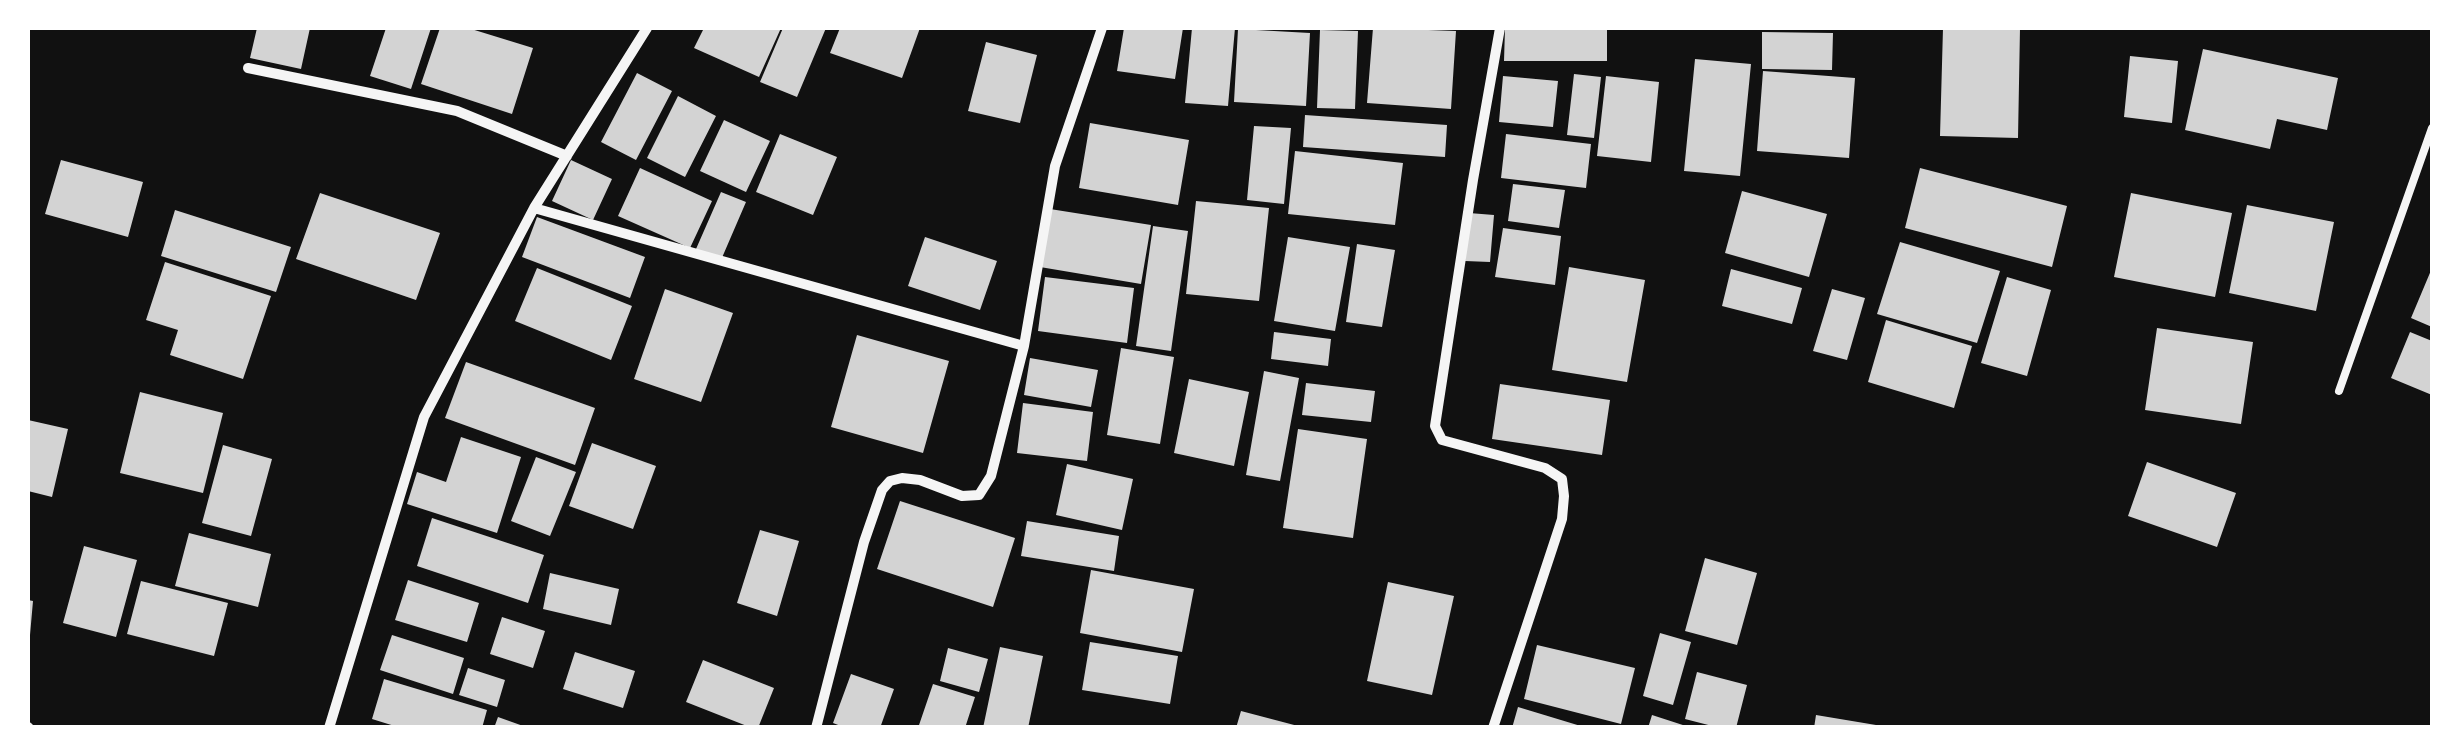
<!DOCTYPE html>
<html>
<head>
<meta charset="utf-8">
<style>
  body { margin:0 }
  #map { position:relative; width:2460px; height:755px; overflow:hidden; background:#111; font-family:"PT Sans",sans-serif }
  canvas { display:block }
  .frame { position:absolute; inset:0; border:30px solid #fff; pointer-events:none }
</style>
</head>
<body>
<div id="map">
<canvas width="2460" height="755"></canvas>
<div class="frame"></div>
</div>
<script>
const context = document.querySelector('canvas').getContext('2d');
context.lineJoin = 'round';
function paint(path, color) { context.fillStyle = color; context.fill(path, 'evenodd'); }
const toPath = rows => new Path2D(rows.map(r => 'M' + r).join(''));
function trace(path, color, width, dash) { context.strokeStyle = color; context.lineWidth = width; context.lineCap = dash ? 'butt' : 'round'; context.setLineDash(dash || []); context.stroke(path); }
const building = toPath([
  [257,28,310,28,301,69,250,58],
  [386,28,431,28,411,89,370,76],
  [440,28,468,28,533,48,512,114,421,84],
  [704,28,781,28,759,77,694,48],
  [783,28,826,28,797,97,760,82],
  [840,28,920,28,902,78,830,53],
  [1124,28,1183,28,1175,79,1117,71],
  [1192,28,1235,28,1228,106,1185,103],
  [1373,28,1456,31,1451,109,1367,103],
  [1505,28,1607,28,1607,61,1504,61],
  [1943,28,2020,28,2018,138,1940,136],
  [1238,29,1310,33,1306,106,1234,102],
  [1320,30,1358,31,1355,109,1317,108],
  [1762,32,1833,33,1832,70,1762,69],
  [986,42,1037,55,1020,123,968,111],
  [2203,49,2338,78,2327,130,2277,119,2270,149,2185,130],
  [2130,56,2178,61,2172,123,2124,117],
  [1695,59,1751,64,1740,176,1684,171],
  [1763,71,1855,78,1849,158,1757,151],
  [637,73,672,91,636,160,601,142],
  [1574,74,1601,77,1594,138,1567,135],
  [1503,76,1558,81,1553,127,1499,122],
  [1606,76,1659,82,1651,162,1597,156],
  [678,96,716,116,685,177,647,158],
  [1305,115,1447,125,1445,157,1303,147],
  [724,120,770,141,746,192,700,171],
  [1090,123,1189,140,1178,205,1079,188],
  [1254,126,1291,128,1284,204,1247,200],
  [780,134,837,157,813,215,756,192],
  [1506,134,1591,144,1586,188,1501,178],
  [1295,151,1403,163,1395,225,1288,214],
  [61,160,143,182,128,237,45,214],
  [571,160,612,179,593,220,552,201],
  [640,168,712,201,690,248,618,216],
  [1920,168,2067,206,2052,267,1905,228],
  [1513,184,1565,190,1559,228,1508,221],
  [1742,191,1827,214,1809,277,1725,253],
  [721,192,746,202,721,260,696,249],
  [320,193,440,233,416,300,296,259],
  [2131,193,2232,213,2215,297,2114,277],
  [1196,201,1269,208,1259,301,1186,294],
  [2247,205,2334,222,2316,311,2229,293],
  [1050,209,1151,225,1141,284,1040,267],
  [175,210,291,247,276,292,161,256],
  [1469,213,1494,215,1490,262,1465,261],
  [537,217,645,257,630,298,522,257],
  [1153,226,1188,231,1171,351,1136,346],
  [1503,228,1561,236,1555,285,1495,277],
  [925,237,997,261,980,310,908,286],
  [1288,237,1350,247,1335,331,1274,321],
  [1900,242,2000,271,1977,343,1877,314],
  [1357,244,1395,250,1382,327,1346,322],
  [165,262,271,296,243,379,170,355,178,330,146,320],
  [1569,267,1645,280,1627,382,1552,370],
  [537,268,632,306,611,360,515,321],
  [2432,268,2432,327,2411,318],
  [1731,269,1802,288,1792,324,1722,306],
  [1045,277,1134,288,1127,343,1038,331],
  [2007,277,2051,290,2027,376,1981,363],
  [665,289,733,313,701,402,634,379],
  [1832,289,1865,298,1847,360,1813,351],
  [1886,320,1972,346,1954,408,1868,382],
  [2157,328,2253,342,2241,424,2145,410],
  [1274,332,1331,339,1328,366,1271,359],
  [2410,332,2432,341,2432,395,2391,378],
  [857,335,949,361,923,453,831,427],
  [1121,348,1174,357,1160,444,1107,435],
  [1030,358,1098,370,1091,407,1024,395],
  [466,362,595,408,575,465,445,418],
  [1264,371,1299,378,1280,481,1246,475],
  [1189,379,1249,392,1234,466,1174,453],
  [1306,383,1375,391,1371,422,1302,415],
  [1500,384,1610,400,1602,455,1492,439],
  [140,392,223,413,203,493,120,473],
  [1023,403,1093,412,1087,461,1017,453],
  [28,420,68,429,52,497,28,491],
  [1298,429,1367,439,1353,538,1283,528],
  [461,437,521,457,497,533,407,504,417,472,446,482],
  [592,443,656,466,633,529,569,506],
  [223,445,272,459,251,536,202,523],
  [536,457,576,472,550,536,511,521],
  [2147,462,2236,493,2217,547,2128,516],
  [1067,464,1133,479,1122,530,1056,515],
  [900,501,1015,538,993,607,877,569],
  [432,518,544,555,528,603,417,566],
  [1027,521,1119,536,1114,571,1021,556],
  [760,530,799,541,777,616,737,603],
  [189,533,271,554,258,607,175,586],
  [84,546,137,560,116,637,63,623],
  [1705,558,1757,573,1737,645,1685,631],
  [1091,570,1194,589,1182,652,1080,633],
  [550,573,619,589,611,625,543,609],
  [408,580,479,603,467,642,395,620],
  [141,581,228,603,214,656,127,634],
  [1388,582,1454,596,1432,695,1367,681],
  [28,600,33,601,30,635,28,635],
  [502,617,545,631,533,668,490,654],
  [1660,633,1691,642,1673,705,1643,696],
  [392,635,464,658,453,694,380,670],
  [1090,642,1178,656,1170,704,1082,690],
  [1537,645,1635,668,1621,724,1524,699],
  [1000,647,1043,656,1028,728,983,728],
  [948,648,988,659,979,692,940,681],
  [575,652,635,671,623,708,563,689],
  [703,660,774,688,758,728,752,728,686,702],
  [468,668,505,680,497,707,459,695],
  [1697,672,1747,685,1736,728,1720,728,1685,719],
  [851,674,894,689,880,728,846,728,833,723],
  [384,679,487,710,482,728,401,728,372,719],
  [933,684,975,697,965,728,918,728],
  [1518,707,1584,727,1584,728,1512,728],
  [1241,711,1298,726,1298,728,1236,728],
  [1652,715,1689,727,1689,728,1648,728],
  [1816,715,1876,725,1875,728,1814,728],
  [498,717,526,727,526,728,494,728]
]);
const service = toPath([
  [2339,391,2432,128]
]);
const minor = toPath([
  [248,68,457,111,567,156],
  [534,208,1024,346],
  [28,727,29,728],
  [329,728,424,417,534,208,647,28],
  [816,728,864,542,882,490,890,481,902,478,920,480,962,496,979,495,991,476,1024,346,1055,166,1102,28],
  [1493,728,1562,519,1564,496,1562,479,1545,468,1442,440,1435,426,1473,180,1500,28]
]);
paint(building, '#d3d3d3');
trace(service, '#f5f5f5', 8);
trace(minor, '#f5f5f5', 10);
</script>
</body>
</html>
